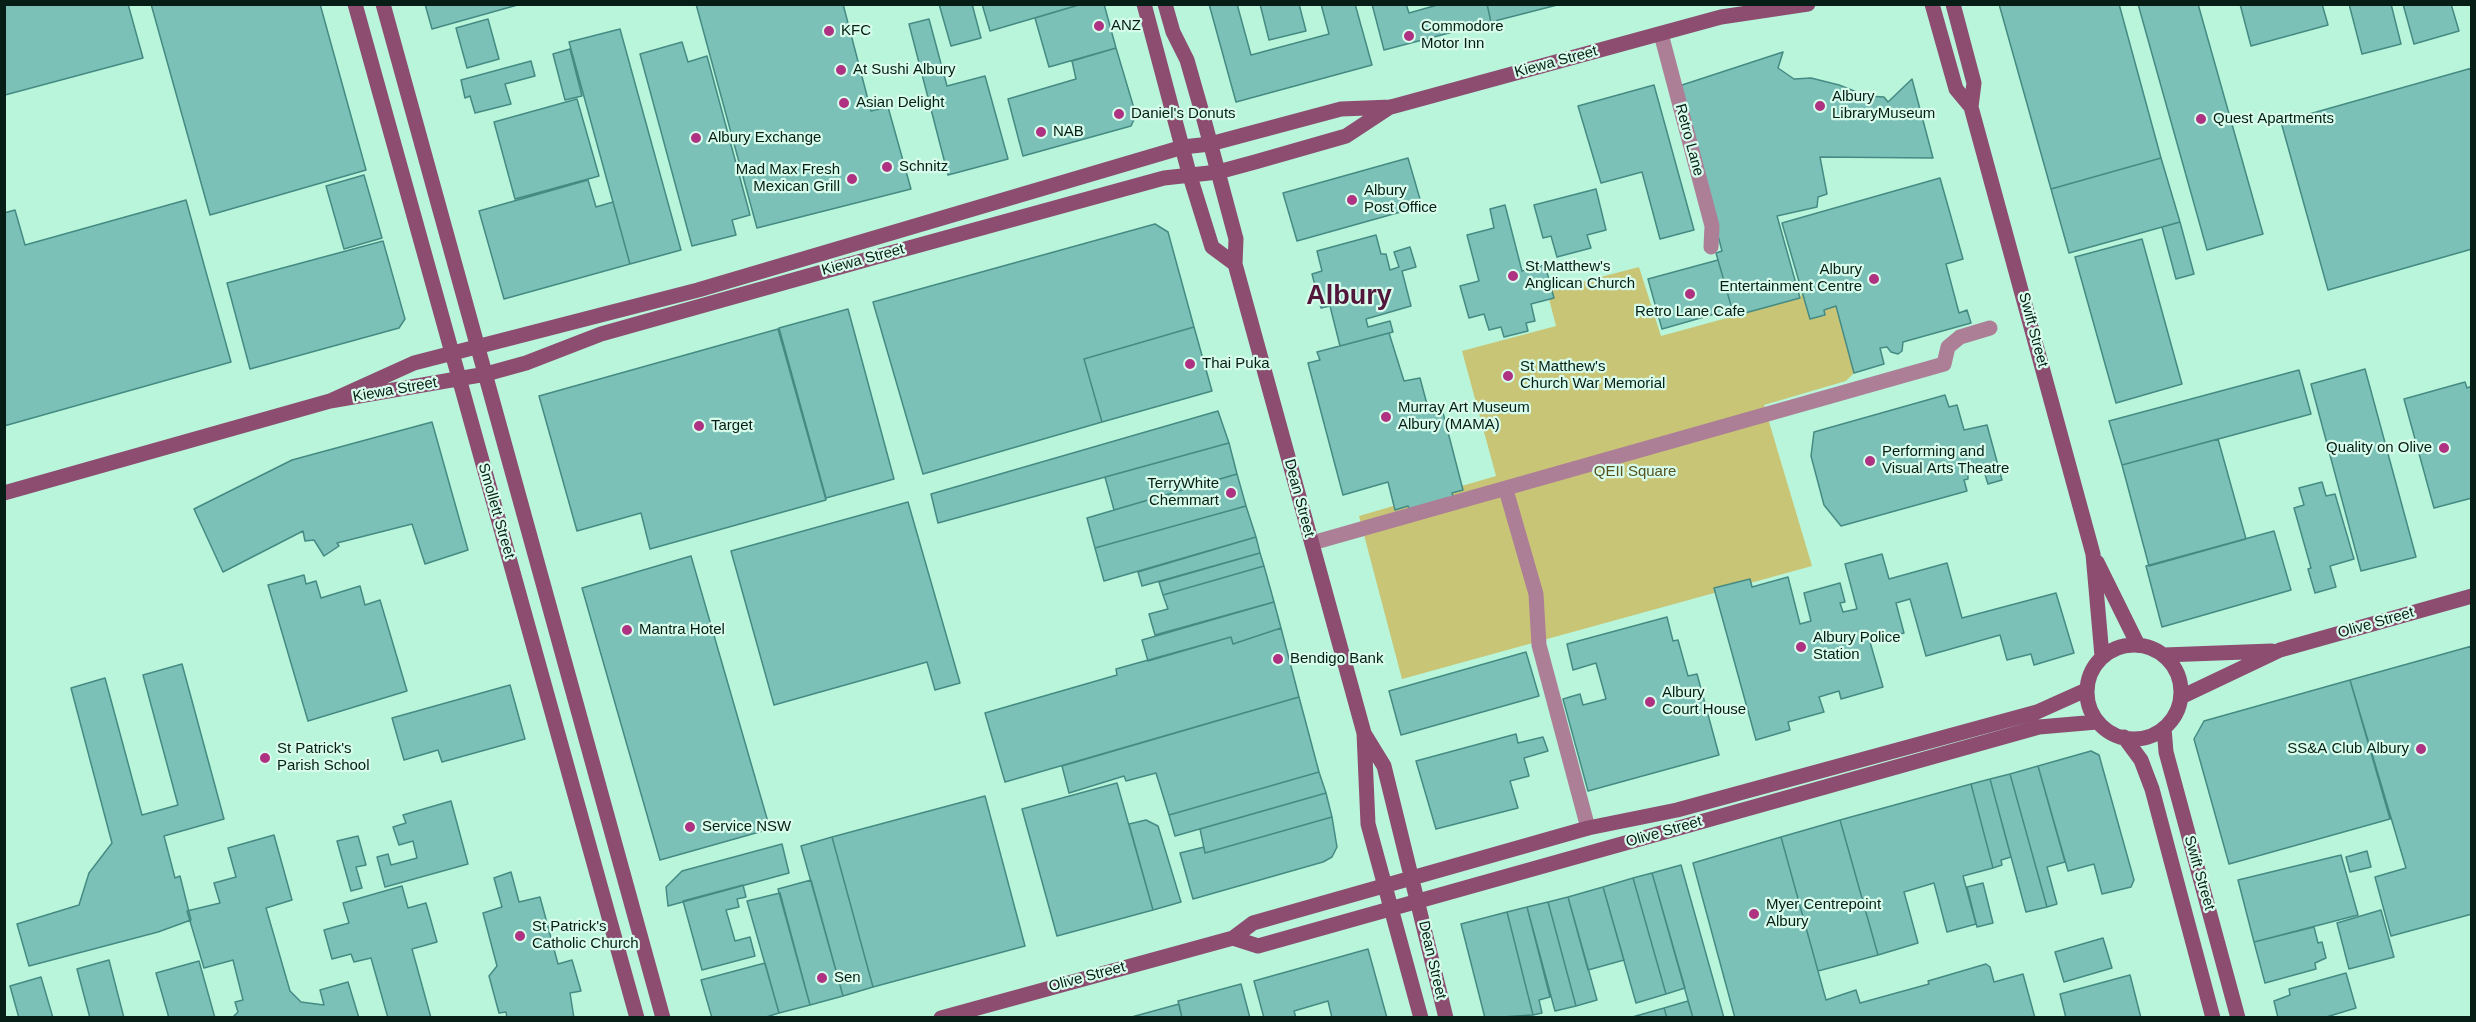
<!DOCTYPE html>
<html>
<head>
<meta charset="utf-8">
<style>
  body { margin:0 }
  #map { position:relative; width:2476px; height:1022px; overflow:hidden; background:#b8f5da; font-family:Helvetica,sans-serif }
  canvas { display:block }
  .frame { position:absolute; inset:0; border:6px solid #061e15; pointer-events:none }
</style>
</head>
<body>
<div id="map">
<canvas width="2476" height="1022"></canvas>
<div class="frame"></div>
</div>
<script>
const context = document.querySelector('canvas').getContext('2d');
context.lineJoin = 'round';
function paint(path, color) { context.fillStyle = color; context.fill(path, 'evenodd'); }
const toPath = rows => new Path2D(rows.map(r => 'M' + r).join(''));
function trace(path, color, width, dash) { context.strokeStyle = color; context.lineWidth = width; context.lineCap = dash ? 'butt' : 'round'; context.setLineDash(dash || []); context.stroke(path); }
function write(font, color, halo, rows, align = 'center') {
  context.font = font + ' Helvetica,sans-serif'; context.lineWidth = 4.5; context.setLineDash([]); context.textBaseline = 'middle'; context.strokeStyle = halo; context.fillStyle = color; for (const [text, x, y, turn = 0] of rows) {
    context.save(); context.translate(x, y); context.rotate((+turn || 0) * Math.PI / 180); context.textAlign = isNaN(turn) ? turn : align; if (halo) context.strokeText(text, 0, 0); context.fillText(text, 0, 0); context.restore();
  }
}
const green = toPath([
  [1639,267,1661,336,1800,298,1802,293,1810,319,1825,316,1824,310,1836,306,1854,373,1846,381,1764,405,1812,566,1402,679,1359,516,1496,476,1462,351,1556,326,1547,291]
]);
const building = toPath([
  [4,4,128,4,143,58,5,95,4,4],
  [151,4,320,4,366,170,210,215,151,4],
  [425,4,521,4,432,29,425,4],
  [696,4,843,4,871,111,888,107,911,189,757,228,696,4],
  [939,4,972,4,981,38,951,46,939,4],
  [982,4,1082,4,990,31,982,4],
  [1082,4,1104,4,1116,48,1049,67,1035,18,1082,4],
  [1209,4,1237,4,1251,55,1329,34,1321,4,1355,4,1372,65,1236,102,1209,4],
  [1260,4,1299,4,1306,31,1269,40,1260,4],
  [1372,4,1406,4,1409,13,1441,4,1487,4,1491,22,1384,50,1372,4],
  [1487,4,1561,4,1491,22,1487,4],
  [1999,4,2119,4,2161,158,2051,189,1999,4],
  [2138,4,2198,4,2263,234,2207,250,2138,4],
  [2240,4,2322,4,2328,25,2251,46,2240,4],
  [2349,4,2391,4,2401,44,2362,54,2349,4],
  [2403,4,2451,4,2459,31,2414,44,2403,4],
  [488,19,499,59,467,68,456,28,488,19],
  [929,19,947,86,985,76,1008,159,948,175,909,24,929,19],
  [620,29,681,250,630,264,569,42,620,29],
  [682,42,688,62,707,56,750,215,732,220,736,235,692,246,640,54,682,42],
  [1116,48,1136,115,1131,126,1023,156,1008,99,1076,79,1072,61,1116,48],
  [570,49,582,96,565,100,553,54,570,49],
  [1783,52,1778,68,1794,79,1811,78,1839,85,1867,96,1884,97,1888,102,1912,79,1933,158,1820,157,1827,194,1818,197,1817,207,1777,216,1800,298,1734,316,1716,253,1722,251,1679,86,1783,52],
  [531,61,535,76,505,84,511,104,475,113,470,96,465,98,461,80,531,61],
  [2472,68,2472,249,2328,290,2281,122,2472,68],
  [1654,85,1694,230,1660,239,1642,172,1601,183,1578,106,1654,85],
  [577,99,599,176,515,199,494,122,577,99],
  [1408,158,1422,206,1297,241,1283,193,1408,158],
  [2161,158,2180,222,2069,253,2051,189,2161,158],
  [364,175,382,238,344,249,326,186,364,175],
  [1940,178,1963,259,1946,264,1959,313,1967,310,1971,323,1903,342,1902,351,1898,354,1891,352,1887,347,1880,348,1884,364,1854,373,1836,306,1824,310,1825,315,1810,319,1782,223,1940,178],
  [588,180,596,207,613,202,630,264,504,299,479,211,588,180],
  [1596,189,1606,230,1587,235,1591,248,1557,257,1551,236,1543,238,1534,205,1596,189],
  [186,200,231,362,4,426,4,213,15,210,25,245,186,200],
  [1505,205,1522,271,1545,265,1554,298,1531,304,1535,321,1526,323,1528,331,1504,337,1501,327,1489,330,1484,314,1469,318,1460,286,1479,281,1467,235,1494,228,1490,209,1505,205],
  [2180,222,2194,274,2176,279,2162,227,2180,222],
  [1155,224,1168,232,1194,327,1084,359,1102,422,923,474,873,302,1155,224],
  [1376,235,1381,254,1386,254,1390,270,1399,267,1394,252,1410,247,1416,267,1402,271,1411,306,1366,319,1368,327,1390,321,1393,332,1340,346,1330,306,1321,308,1312,274,1322,271,1317,251,1376,235],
  [2142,239,2182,384,2116,403,2075,257,2142,239],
  [383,241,405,319,399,328,250,369,227,283,383,241],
  [1718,260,1732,309,1662,329,1648,279,1718,260],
  [848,309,894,479,826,498,779,328,848,309],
  [1194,327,1212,391,1102,422,1084,359,1194,327],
  [778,329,826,500,650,549,641,513,577,531,539,396,778,329],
  [1389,333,1404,381,1420,378,1428,408,1441,405,1463,490,1452,493,1455,504,1412,516,1408,506,1395,510,1388,482,1343,495,1308,363,1320,360,1317,352,1389,333],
  [2365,369,2416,557,2361,571,2311,384,2365,369],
  [2299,370,2311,414,2122,465,2109,421,2299,370],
  [2465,382,2467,388,2472,386,2472,498,2434,508,2404,399,2465,382],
  [1945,395,1949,407,1957,405,1964,430,1987,425,2002,480,1988,484,1983,468,1976,471,1968,474,1968,479,1964,480,1967,491,1841,526,1824,505,1811,456,1814,432,1945,395],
  [1218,411,1229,443,938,523,931,494,1218,411],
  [432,422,468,550,425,564,412,524,337,543,339,546,324,556,314,540,305,541,303,531,223,572,194,509,292,460,432,422],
  [2218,439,2246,539,2149,566,2122,465,2218,439],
  [1229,443,1237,474,1114,510,1105,477,1229,443],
  [1237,474,1246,506,1095,548,1087,518,1237,474],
  [2322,482,2326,496,2335,494,2354,559,2330,566,2336,587,2315,593,2308,569,2311,568,2294,508,2304,505,2299,488,2322,482],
  [908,502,960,683,935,690,927,662,774,705,731,551,908,502],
  [1246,506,1256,537,1104,581,1095,548,1246,506],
  [2274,531,2291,590,2162,627,2146,566,2274,531],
  [1256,537,1260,553,1142,586,1138,572,1256,537],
  [1260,553,1264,566,1163,595,1159,582,1260,553],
  [1882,554,1889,579,1947,563,1962,618,2056,593,2074,653,2034,665,2031,654,2007,660,2000,635,1926,656,1910,599,1896,603,1904,633,1870,642,1883,687,1841,699,1839,691,1819,697,1824,712,1788,722,1790,730,1756,740,1714,588,1750,579,1752,587,1788,577,1800,624,1811,621,1804,593,1840,583,1845,602,1840,603,1843,612,1857,609,1845,564,1882,554],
  [691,556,770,829,660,860,582,588,691,556],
  [1264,566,1274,602,1155,635,1149,614,1168,609,1163,595,1264,566],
  [304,575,306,584,316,581,321,598,360,586,365,605,380,600,407,691,308,721,268,585,304,575],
  [1274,602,1281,628,1233,644,1231,637,1148,661,1142,640,1274,602],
  [1667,617,1673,641,1678,640,1688,676,1697,674,1719,755,1588,791,1563,699,1580,694,1583,705,1606,699,1596,663,1573,670,1567,644,1667,617],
  [1281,628,1299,697,1005,782,985,713,1117,675,1116,669,1231,637,1233,644,1281,628],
  [2472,646,2472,914,2391,936,2375,877,2406,868,2350,680,2472,646],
  [1526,652,1539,696,1401,735,1389,691,1526,652],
  [182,664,224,819,164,836,175,878,180,876,191,920,158,932,29,966,17,924,79,905,89,873,112,843,71,688,105,678,142,815,178,805,143,675,182,664],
  [2350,680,2390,819,2229,864,2194,739,2204,721,2350,680],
  [510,685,525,739,442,762,438,750,404,760,392,718,510,685],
  [1299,697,1319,772,1169,815,1156,773,1126,781,1124,776,1069,793,1062,766,1299,697],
  [1516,734,1518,743,1543,737,1548,751,1524,758,1529,776,1510,781,1518,808,1436,829,1416,761,1516,734],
  [2091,751,2099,755,2134,880,2131,887,2102,894,2094,864,2068,871,2038,766,2091,751],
  [2038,766,2065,862,2047,867,2057,904,2047,907,2010,774,2038,766],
  [1319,772,1326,793,1175,836,1169,815,1319,772],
  [2010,774,2047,907,2026,912,1990,779,2010,774],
  [1990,779,2011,857,2001,860,2002,865,1993,868,1971,784,1990,779],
  [1117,783,1153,910,1057,936,1022,809,1117,783],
  [1971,784,1993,868,1963,876,1976,924,1947,932,1934,883,1904,892,1918,943,1878,955,1840,820,1971,784],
  [1326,793,1332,817,1205,853,1200,829,1326,793],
  [985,796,1025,946,873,987,832,837,985,796],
  [451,801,468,864,385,887,377,857,388,854,391,865,417,858,413,841,399,845,393,827,406,823,403,815,451,801],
  [1332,817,1337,847,1332,857,1323,862,1193,899,1180,853,1204,847,1205,853,1332,817],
  [1146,820,1158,826,1181,902,1153,910,1129,824,1146,820],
  [1840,820,1878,955,1818,971,1781,837,1840,820],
  [274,835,292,900,266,908,290,991,301,1002,324,1005,320,990,348,982,359,1018,232,1018,238,1012,235,1002,243,1000,233,960,204,968,187,911,220,903,214,883,236,877,228,848,274,835],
  [358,836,366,865,356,867,362,888,351,891,337,841,358,836],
  [832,837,873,987,843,996,801,846,832,837],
  [1781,837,1826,1000,1856,990,1860,1003,1929,984,1928,981,1986,964,1990,967,1994,982,2023,974,2035,1018,1735,1018,1693,863,1781,837],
  [782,844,789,873,668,906,666,887,682,871,782,844],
  [2367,851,2371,867,2350,872,2346,857,2367,851],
  [2341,855,2358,915,2254,942,2238,880,2341,855],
  [1681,865,1724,1018,1693,1018,1652,873,1681,865],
  [511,872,519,902,540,897,558,964,572,960,581,991,570,993,574,1018,507,1018,506,1012,499,1013,489,976,497,966,483,913,502,907,494,878,511,872],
  [1652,873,1685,988,1666,994,1633,878,1652,873],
  [1633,878,1666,994,1636,1003,1603,887,1633,878],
  [811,880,843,996,810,1005,778,889,811,880],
  [1983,883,1993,923,1977,927,1967,887,1983,883],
  [743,885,746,897,737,899,739,907,726,910,735,941,750,937,755,956,702,970,683,901,743,885],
  [402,886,408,908,426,903,437,942,412,949,431,1018,388,1018,371,958,354,962,351,954,332,959,324,930,349,923,343,903,402,886],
  [1603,887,1624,960,1588,970,1568,897,1603,887],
  [780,893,810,1005,779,1013,747,901,780,893],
  [1568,897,1597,1000,1576,1006,1548,902,1568,897],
  [1548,902,1576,1006,1555,1011,1527,907,1548,902],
  [1527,907,1550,997,1539,1000,1542,1013,1533,1015,1507,912,1527,907],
  [2381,910,2394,957,2349,969,2337,923,2381,910],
  [1507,912,1533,1015,1485,1018,1461,924,1507,912],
  [2314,927,2318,943,2322,942,2326,958,2315,963,2316,969,2265,983,2254,942,2314,927],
  [2103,938,2112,968,2064,982,2055,952,2103,938],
  [1368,949,1387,1018,1332,1018,1328,1001,1294,1011,1296,1018,1264,1018,1254,981,1368,949],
  [109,960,124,1018,90,1018,77,969,109,960],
  [199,961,215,1018,169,1018,156,973,199,961],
  [765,963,779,1013,763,1018,712,1018,701,980,765,963],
  [2346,973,2356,1008,2323,1018,2278,1018,2274,1001,2290,995,2289,989,2346,973],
  [2130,975,2141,1018,2066,1018,2060,994,2130,975],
  [41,977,53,1018,19,1018,10,986,41,977],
  [1241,984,1250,1018,1182,1018,1178,1001,1241,984],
  [1688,1001,1693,1018,1667,1018,1664,1008,1688,1001],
  [1179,1004,1182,1018,1128,1018,1179,1004],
  [1664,1008,1667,1018,1629,1018,1664,1008]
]);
const street = toPath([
  [1661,34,1712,226,1711,247],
  [1506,490,1536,594,1539,645,1588,828],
  [1312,543,1944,364,1948,347,1960,337,1990,328]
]);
const secondary = toPath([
  [355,4,637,1018],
  [383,4,663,1018],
  [1144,4,1189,173,1212,247,1235,264],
  [1165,4,1173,32,1187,60,1203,116,1236,239,1235,264,1364,733,1368,824,1421,1018],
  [1932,4,1956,89,1971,107,2093,554,2102,656],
  [1953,4,1974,83,1971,107],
  [330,401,414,363,698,290,1183,147,1210,144,1341,109,1391,107,1721,17,1808,4],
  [4,493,330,401,486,374,526,363,601,334,865,260,1164,178,1218,172,1255,162,1346,136,1390,107],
  [2097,562,2138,645],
  '2087 692a47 47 0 1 1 94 0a47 47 0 1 1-94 0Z',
  [2164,655,2272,651],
  [2181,697,2280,650,2472,596],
  [2164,728,2166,752,2238,1018],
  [1365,735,1384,766,1446,1018],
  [2124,737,2141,760,2152,789,2213,1018],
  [1233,938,1258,946,2039,727,2097,722],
  [941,1018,1233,938,1253,923,1588,828,1677,810,2037,712,2086,690]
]);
const markers = [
  [1099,26,6,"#af3181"],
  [829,31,6,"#af3181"],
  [1409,36,6,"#af3181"],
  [841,70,6,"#af3181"],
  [844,103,6,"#af3181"],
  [1820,106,6,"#af3181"],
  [1119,114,6,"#af3181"],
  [2201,119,6,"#af3181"],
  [1041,132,6,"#af3181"],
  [696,138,6,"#af3181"],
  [887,167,6,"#af3181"],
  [852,179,6,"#af3181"],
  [1352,200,6,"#af3181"],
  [1513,276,6,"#af3181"],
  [1874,279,6,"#af3181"],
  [1690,294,6,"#af3181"],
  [1190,364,6,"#af3181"],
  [1508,376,6,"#af3181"],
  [1386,417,6,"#af3181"],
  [699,426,6,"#af3181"],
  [2444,448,6,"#af3181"],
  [1870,461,6,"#af3181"],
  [1231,493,6,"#af3181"],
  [627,630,6,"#af3181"],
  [1801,647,6,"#af3181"],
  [1278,659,6,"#af3181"],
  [1650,702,6,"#af3181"],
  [2421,749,6,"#af3181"],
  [265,758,6,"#af3181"],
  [690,827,6,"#af3181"],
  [1754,914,6,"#af3181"],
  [520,936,6,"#af3181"],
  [822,978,6,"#af3181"]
];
const poiNames = [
  ["ANZ",1111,26],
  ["Commodore",1421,27],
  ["Motor Inn",1421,44],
  ["KFC",841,31],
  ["At Sushi Albury",853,70],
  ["Albury",1832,97],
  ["LibraryMuseum",1832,114],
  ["Asian Delight",856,103],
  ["Daniel's Donuts",1131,114],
  ["Quest Apartments",2213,119],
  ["NAB",1053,132],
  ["Albury Exchange",708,138],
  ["Schnitz",899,167],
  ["Mad Max Fresh",840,170,"right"],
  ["Mexican Grill",840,187,"right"],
  ["Albury",1364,191],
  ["Post Office",1364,208],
  ["St Matthew's",1525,267],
  ["Anglican Church",1525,284],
  ["Albury",1862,270,"right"],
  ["Entertainment Centre",1862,287,"right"],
  ["Retro Lane Cafe",1690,312,"center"],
  ["Thai Puka",1202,364],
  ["St Matthew's",1520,367],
  ["Church War Memorial",1520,384],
  ["Murray Art Museum",1398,408],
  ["Albury (MAMA)",1398,425],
  ["Target",711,426],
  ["Quality on Olive",2432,448,"right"],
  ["Performing and",1882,452],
  ["Visual Arts Theatre",1882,469],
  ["TerryWhite",1219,484,"right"],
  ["Chemmart",1219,501,"right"],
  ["Mantra Hotel",639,630],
  ["Albury Police",1813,638],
  ["Station",1813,655],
  ["Bendigo Bank",1290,659],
  ["Albury",1662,693],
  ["Court House",1662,710],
  ["St Patrick's",277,749],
  ["Parish School",277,766],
  ["SS&A Club Albury",2409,749,"right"],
  ["Service NSW",702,827],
  ["Myer Centrepoint",1766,905],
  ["Albury",1766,922],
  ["St Patrick's",532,927],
  ["Catholic Church",532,944],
  ["Sen",834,978]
];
const streetNames = [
  ["Kiewa Street",1556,62,-15],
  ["Retro Lane",1689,140,75],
  ["Kiewa Street",863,260,-15],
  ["Swift Street",2033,330,75],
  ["Kiewa Street",395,390,-10],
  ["Dean Street",1299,498,75],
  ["Smollett Street",496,511,74],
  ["Olive Street",2376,623,-16],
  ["Olive Street",1664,832,-16],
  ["Swift Street",2199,873,74],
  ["Dean Street",1432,960,77],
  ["Olive Street",1087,977,-15]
];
const parkNames = [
  ["QEII Square",1635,472]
];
const townNames = [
  ["Albury",1349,297]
];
paint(green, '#c9c577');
paint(building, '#7bc1b8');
trace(building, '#458b83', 1.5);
trace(street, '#ac7f97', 15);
trace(secondary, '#8d4d71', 15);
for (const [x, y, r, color] of markers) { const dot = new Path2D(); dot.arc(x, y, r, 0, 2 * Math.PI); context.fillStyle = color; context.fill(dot); trace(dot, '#d8fcec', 2); }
write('15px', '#061e15', '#d8fcec', poiNames, 'left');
write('15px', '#061e15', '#d8fcec', streetNames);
write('15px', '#555220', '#d8fcec', parkNames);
write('bold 27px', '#52163b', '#d8fcec', townNames);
</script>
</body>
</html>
